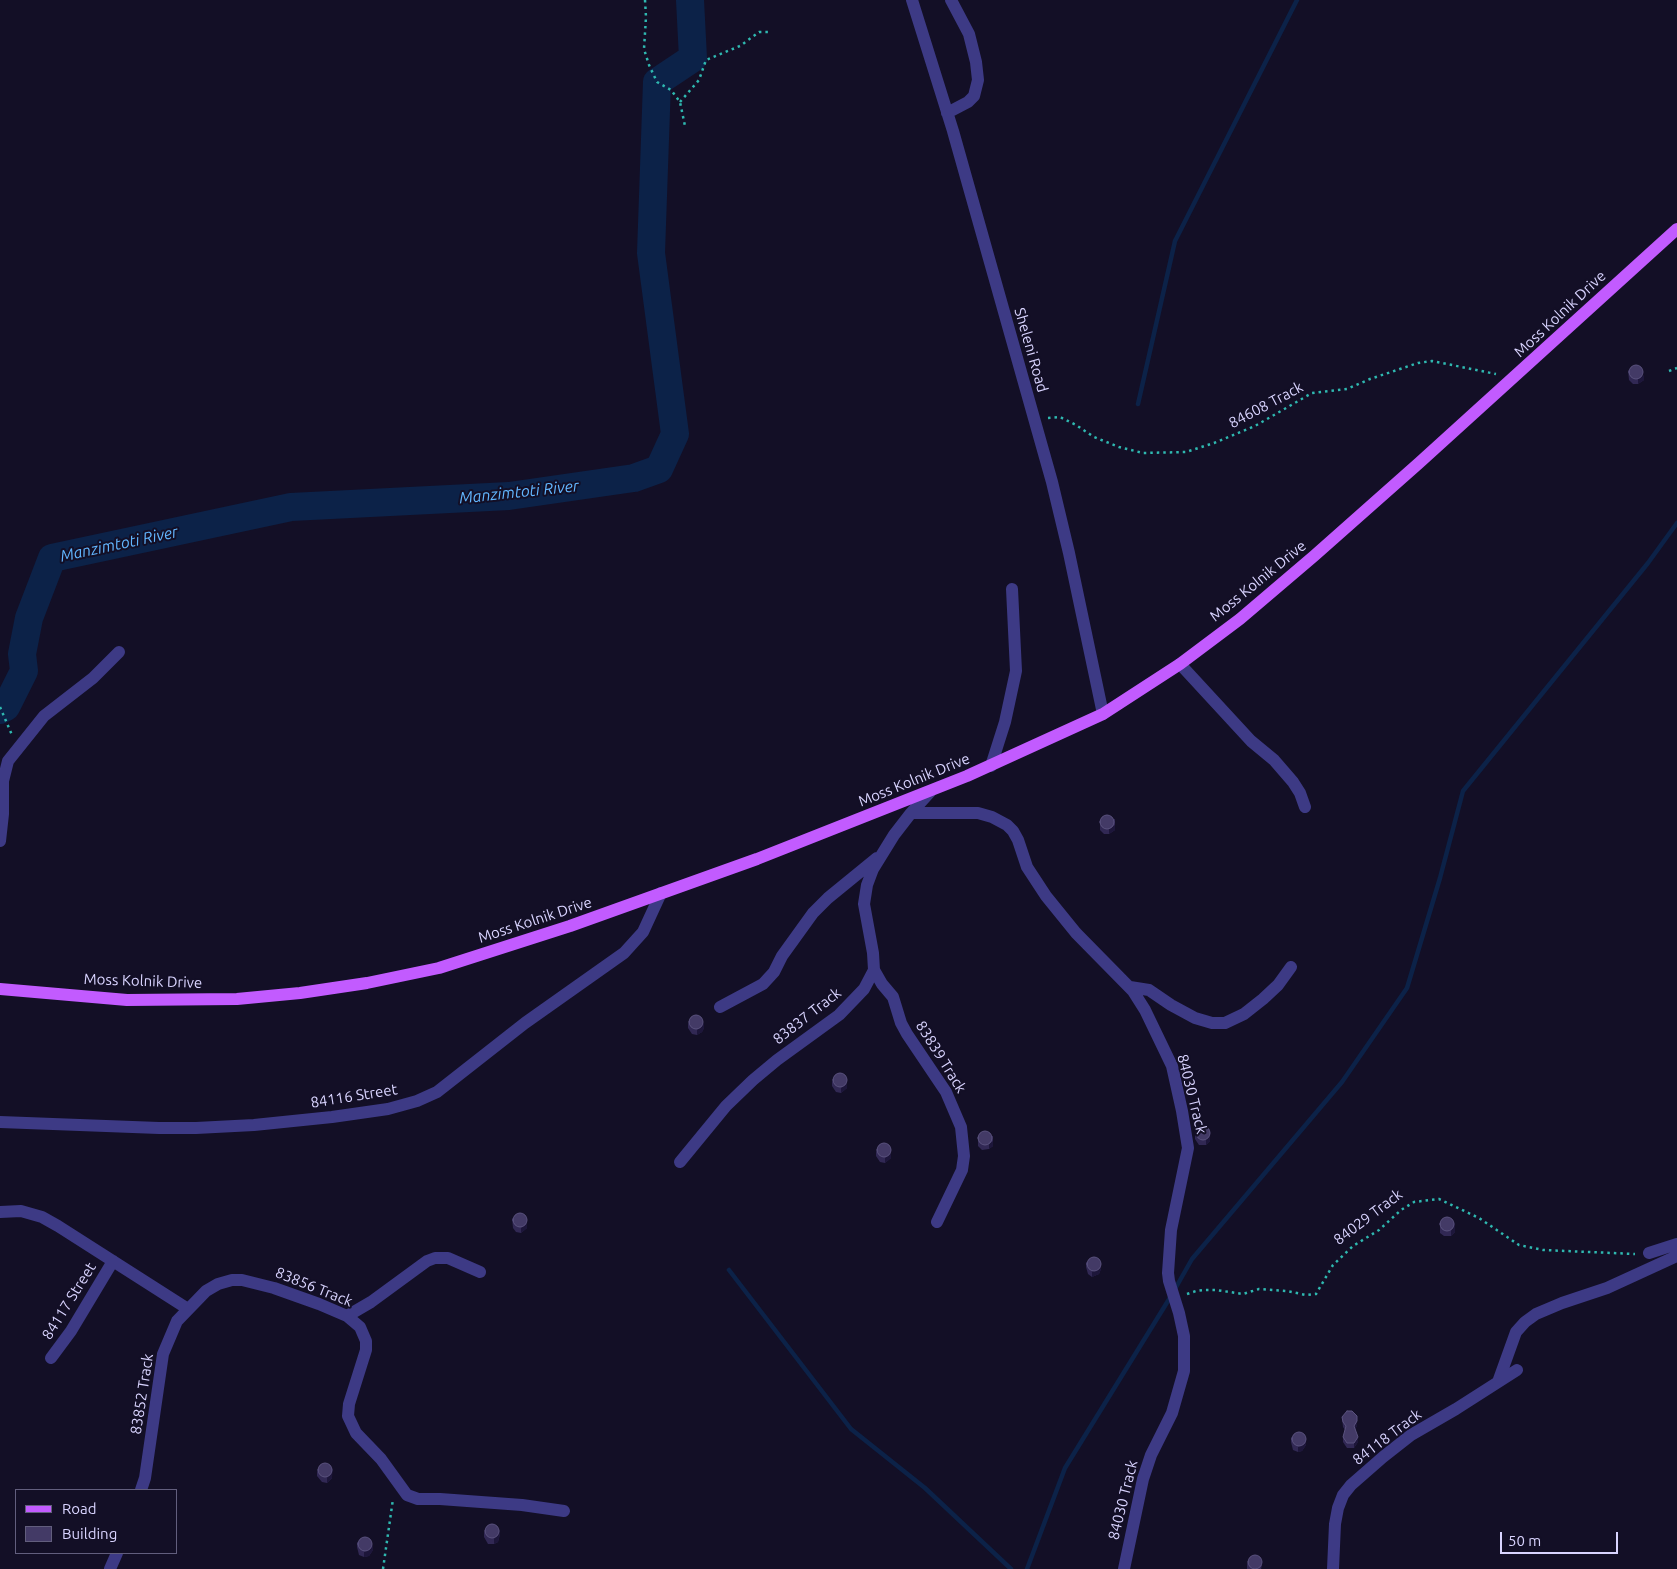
<!DOCTYPE html>
<html>
<head>
<meta charset="utf-8">
<style>
  body { margin:0 }
  #map { position:relative; width:1677px; height:1569px; overflow:hidden; background:#130f26; font-family:Ubuntu,sans-serif }
  canvas { display:block }
  .legend { position:absolute; left:15px; top:1489px; width:162px; height:65px; box-sizing:border-box; background:#130f26; border:1px solid #625e7d; margin:0; padding:6px 9px; list-style:none; font-size:15px; color:#d9d4ff }
  .legend li { display:flex; align-items:center; gap:10px; height:25px }
  .legend b { width:25px; border:1px solid #625e7d }
  .scale { position:absolute; left:1500px; top:1532px; width:118px; height:22px; box-sizing:border-box; border:2px solid #d9d4ff; border-top:0; padding-left:6px; font-size:15px; line-height:18px; white-space:nowrap; color:#d9d4ff; -webkit-text-stroke:4px #130f26; paint-order:stroke }
</style>
</head>
<body>
<div id="map">
<canvas width="1677" height="1569"></canvas>
<ul class="legend">
<li><b style="height:6px;background:#c25bff"></b>Road</li>
<li><b style="height:14px;background:#433a66"></b>Building</li>
</ul>
<div class="scale">50 m</div>
</div>
<script>
const context = document.querySelector('canvas').getContext('2d');
context.lineJoin = 'round';
const toPath = rows => new Path2D(rows.map(r => 'M' + r).join(''));
function trace(path, color, width, dash) { context.strokeStyle = color; context.lineWidth = width; context.lineCap = dash ? 'butt' : 'round'; context.setLineDash(dash || []); context.stroke(path); }
function paint(path, color) { context.fillStyle = color; context.fill(path, 'evenodd'); }
function write(font, color, halo, rows, align = 'center') {
  context.font = font + ' Ubuntu,sans-serif'; context.lineWidth = 4; context.setLineDash([]); context.textBaseline = 'middle'; context.strokeStyle = halo; context.fillStyle = color; for (const [text, x, y, turn = 0] of rows) {
    context.save(); context.translate(x, y); context.rotate((+turn || 0) * Math.PI / 180); context.textAlign = isNaN(turn) ? turn : align; if (halo) context.strokeText(text, 0, 0); context.fillText(text, 0, 0); context.restore();
  }
}
const stream = toPath([
  [1138,404,1175,241,1297,0],
  [729,1270,851,1429,925,1488,1011,1569],
  [1175,1289,1192,1259,1342,1082,1407,988,1440,878,1463,791,1648,563,1677,523],
  [1027,1569,1065,1468,1171,1296]
]);
const river = toPath([
  [0,710,6,707,24,671,22,654,29,618,52,558,291,507,509,496,634,478,659,469,675,434,651,253,657,82,693,58,690,0]
]);
const path = toPath([
  [645,0,646,17,644,49,649,65,657,82,671,90,680,102,685,126],
  [680,102,699,80,706,60,740,46,759,32,769,32],
  [1669,371,1677,368],
  [1048,418,1060,417,1076,425,1094,437,1119,447,1143,453,1186,452,1214,443,1255,426,1312,393,1347,389,1370,379,1418,363,1432,361,1496,374],
  [0,707,12,735],
  [1187,1294,1196,1291,1205,1290,1216,1290,1243,1294,1259,1289,1287,1291,1306,1295,1316,1294,1333,1265,1353,1246,1379,1230,1401,1210,1414,1202,1439,1199,1479,1218,1519,1245,1543,1250,1635,1254],
  [383,1569,393,1499]
]);
const minor = toPath([
  [912,0,953,131,1052,482,1069,553,1103,714],
  [947,113,968,102,974,96,978,80,976,62,969,34,951,0],
  [1180,664,1251,741,1274,760,1293,782,1300,793,1305,807],
  [991,766,1005,722,1016,671,1012,589],
  [911,813,978,813,992,817,1007,825,1013,831,1018,840,1027,867,1046,896,1076,933,1133,991,1145,1010,1172,1066,1182,1111,1188,1148,1171,1230,1168,1273,1169,1281,1179,1313,1184,1336,1184,1371,1172,1413,1151,1455,1143,1479,1124,1569],
  [0,841,3,814,3,781,8,761,44,716,93,678,119,652],
  [874,970,882,984,893,997,901,1023,907,1034,946,1092,961,1127,964,1156,962,1170,937,1222],
  [1130,987,1149,990,1171,1005,1195,1018,1212,1023,1225,1023,1244,1014,1263,999,1278,985,1291,967],
  [720,1007,763,984,774,972,782,956,813,913,828,898,877,858],
  [0,1122,159,1128,196,1128,254,1125,332,1117,388,1109,417,1101,437,1092,525,1023,624,953,643,932,661,893],
  [680,1162,726,1106,753,1080,777,1060,839,1015,864,989,874,970,873,953,864,904,867,885,873,869,894,835,911,813,930,792],
  [0,1212,21,1211,42,1217,58,1226,188,1309],
  [1649,1253,1677,1244],
  [347,1316,371,1302,427,1261,435,1258,448,1258,480,1272],
  [51,1358,71,1331,113,1261],
  [1498,1382,1516,1332,1525,1322,1536,1314,1562,1303,1607,1288,1677,1256],
  [141,1490,145,1478,163,1354,177,1321,206,1291,218,1284,232,1280,242,1280,274,1288,319,1304,347,1316,360,1327,366,1341,366,1350,349,1404,348,1416,356,1433,381,1459,407,1495,418,1499,440,1499,522,1505,564,1511],
  [110,1569,117,1553],
  [1333,1569,1335,1524,1338,1508,1343,1495,1351,1485,1383,1457,1411,1435,1456,1409,1517,1370]
]);
const major = toPath([
  [0,989,127,1000,237,999,300,993,367,983,439,968,570,926,757,859,967,776,1103,714,1180,664,1240,619,1314,556,1419,463,1677,229]
]);
const wall = toPath([
  [1628,370,1644,380,1638,384,1633,384,1629,380],
  [1115,819,1115,830,1109,834,1104,834,1100,830,1100,820],
  [688,1023,704,1028,702,1032,697,1035,692,1034,688,1028],
  [832,1081,847,1088,841,1093,836,1092,832,1086],
  [1195,1134,1210,1141,1206,1145,1199,1145,1195,1139],
  [978,1136,993,1136,993,1146,989,1149,982,1150,978,1146],
  [876,1151,891,1158,885,1163,880,1162,876,1156],
  [512,1218,527,1228,521,1233,516,1232,513,1228],
  [1440,1223,1455,1232,1451,1236,1444,1236,1440,1233],
  [1086,1262,1101,1269,1099,1274,1092,1277,1088,1274,1086,1267],
  [1357,1416,1357,1426,1355,1429,1358,1442,1354,1448,1347,1448,1343,1442,1343,1437,1345,1430,1343,1427,1342,1417],
  [1291,1437,1306,1445,1302,1451,1298,1452,1293,1450,1291,1442],
  [317,1471,332,1478,327,1483,322,1482,317,1476],
  [484,1532,500,1534,498,1542,494,1544,488,1544,484,1537],
  [357,1542,373,1550,369,1556,364,1557,359,1555,357,1547],
  [1247,1563,1262,1565,1261,1569,1247,1569]
]);
const shadedWall = toPath([
  [1644,375,1644,380,1638,384,1638,379],
  [1115,825,1115,830,1109,834,1109,829],
  [704,1023,704,1028,702,1032,697,1035,697,1030],
  [847,1083,847,1088,841,1093,841,1088],
  [1210,1131,1210,1141,1206,1145,1206,1140],
  [993,1141,993,1146,989,1149,989,1144],
  [891,1153,891,1158,885,1163,885,1158],
  [1455,1222,1455,1232,1451,1236,1451,1231],
  [527,1223,527,1228,521,1233,521,1228],
  [1101,1264,1101,1269,1099,1274,1092,1277,1092,1272],
  [1357,1421,1357,1426,1354,1431,1354,1426],
  [1358,1437,1358,1442,1354,1448,1354,1443],
  [1306,1440,1306,1445,1302,1451,1298,1452,1298,1447],
  [333,1468,332,1478,327,1483,327,1478],
  [500,1529,500,1534,498,1542,494,1544,494,1539],
  [373,1545,373,1550,369,1556,364,1557,364,1552]
]);
const building = toPath([
  '1629 372a7 7 0 1 1 14 0a7 7 0 1 1-14 0Z',
  '1100 822a7 7 0 1 1 14 0a7 7 0 1 1-14 0Z',
  '689 1022a7 7 0 1 1 14 0a7 7 0 1 1-14 0Z',
  '833 1080a7 7 0 1 1 14 0a7 7 0 1 1-14 0Z',
  '1196 1133a7 7 0 1 1 14 0a7 7 0 1 1-14 0Z',
  '978 1138a7 7 0 1 1 14 0a7 7 0 1 1-14 0Z',
  '877 1150a7 7 0 1 1 14 0a7 7 0 1 1-14 0Z',
  '513 1220a7 7 0 1 1 14 0a7 7 0 1 1-14 0Z',
  '1440 1224a7 7 0 1 1 14 0a7 7 0 1 1-14 0Z',
  '1087 1264a7 7 0 1 1 14 0a7 7 0 1 1-14 0Z',
  [1347,1411,1352,1411,1357,1416,1357,1421,1354,1426,1358,1437,1354,1443,1347,1443,1343,1437,1346,1426,1343,1422,1342,1417,1347,1411],
  '1292 1439a7 7 0 1 1 14 0a7 7 0 1 1-14 0Z',
  '318 1470a7 7 0 1 1 14 0a7 7 0 1 1-14 0Z',
  '485 1531a7 7 0 1 1 14 0a7 7 0 1 1-14 0Z',
  '358 1544a7 7 0 1 1 14 0a7 7 0 1 1-14 0Z',
  '1248 1562a7 7 0 1 1 14 0a7 7 0 1 1-14 0Z'
]);
const streetNames = [
  ["Moss Kolnik Drive",1560,314,-43],
  ["Sheleni Road",1031,350,74],
  ["84608 Track",1266,405,-28],
  ["Moss Kolnik Drive",1258,581,-39],
  ["Moss Kolnik Drive",914,780,-22],
  ["Moss Kolnik Drive",535,920,-18],
  ["Moss Kolnik Drive",143,981,2],
  ["83837 Track",807,1016,-38],
  ["83839 Track",941,1057,58],
  ["84030 Track",1192,1094,76],
  ["84116 Street",354,1096,-9],
  ["84029 Track",1368,1217,-37],
  ["83856 Track",314,1287,22],
  ["84117 Street",69,1301,-58],
  ["83852 Track",142,1394,-81],
  ["84118 Track",1387,1437,-37],
  ["84030 Track",1123,1500,-76]
];
const waterNames = [
  ["Manzimtoti River",519,492,-6],
  ["Manzimtoti River",119,544,-12]
];
trace(stream, '#0c2248', 4.5);
trace(river, '#0c2248', 28);
trace(path, '#2fb8b0', 2.5, [2.5, 4]);
trace(minor, '#3d3a85', 12);
trace(major, '#c25bff', 12);
paint(wall, '#312854');
paint(shadedWall, '#1d163a');
paint(building, '#433a66');
trace(building, '#5a527e', 1);
write('15px', '#d9d4ff', '#130f26', streetNames);
write('italic 16px', '#62b6ff', '#130f26', waterNames);
</script>
</body>
</html>
